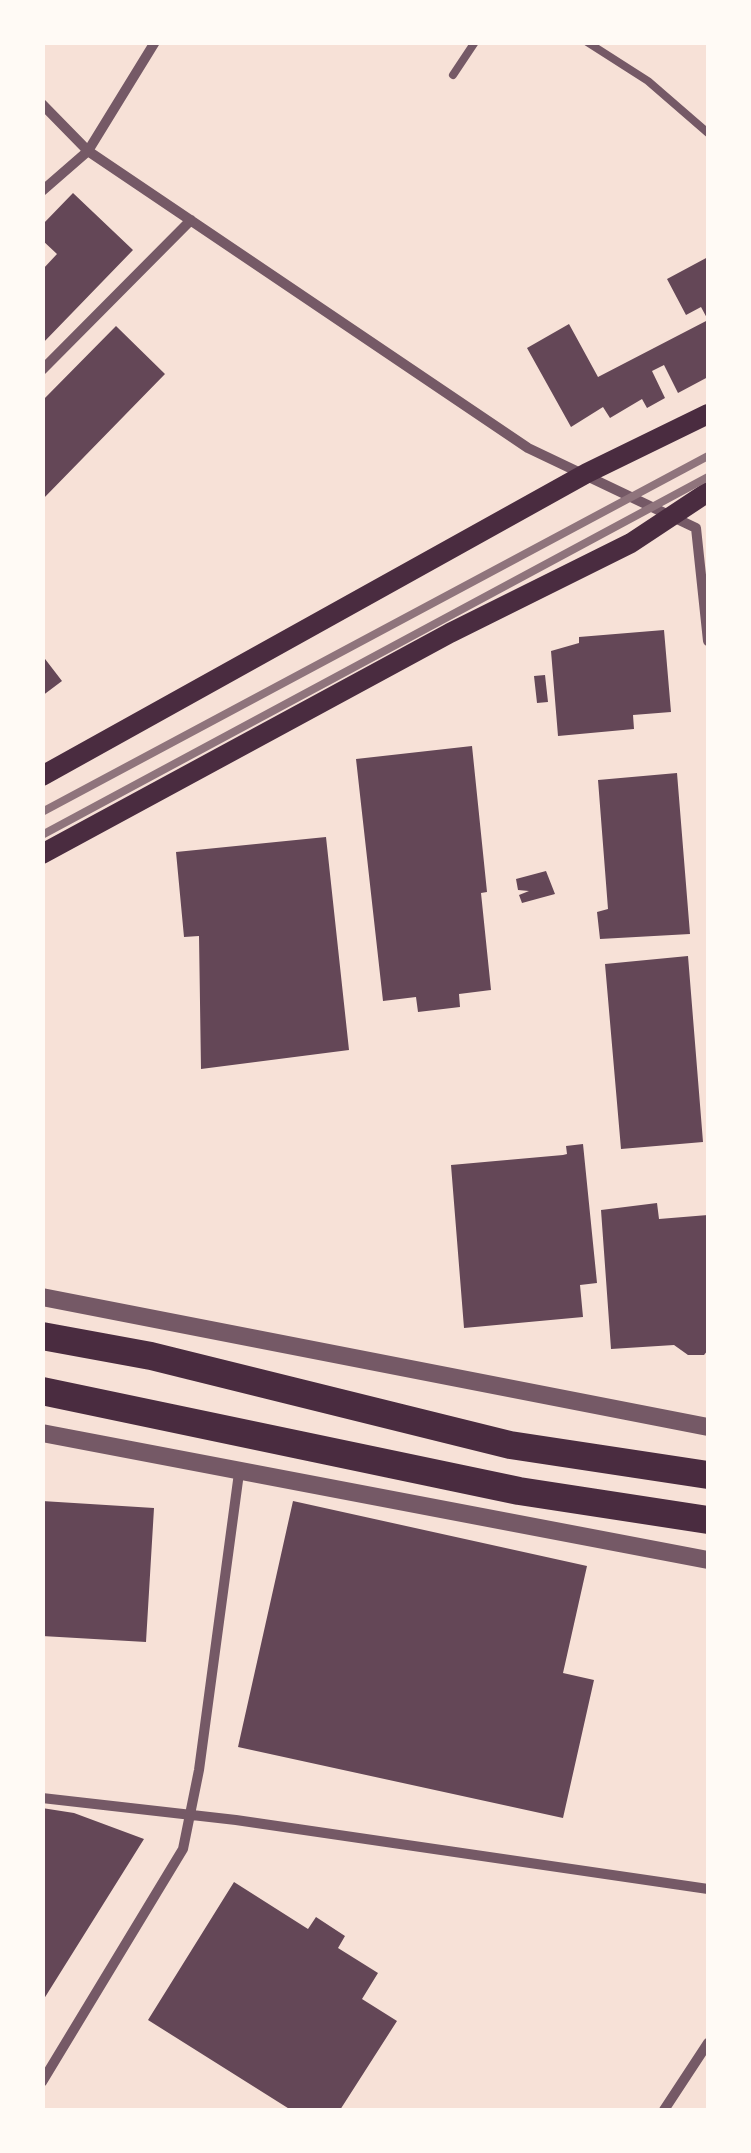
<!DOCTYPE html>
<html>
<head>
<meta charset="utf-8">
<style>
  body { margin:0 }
  #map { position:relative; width:751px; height:2153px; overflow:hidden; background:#f7e1d7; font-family:"Roboto Condensed",sans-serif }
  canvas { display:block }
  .frame { position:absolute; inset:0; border:45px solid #fffaf5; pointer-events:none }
</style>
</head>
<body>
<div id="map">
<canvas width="751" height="2153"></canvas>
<div class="frame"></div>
</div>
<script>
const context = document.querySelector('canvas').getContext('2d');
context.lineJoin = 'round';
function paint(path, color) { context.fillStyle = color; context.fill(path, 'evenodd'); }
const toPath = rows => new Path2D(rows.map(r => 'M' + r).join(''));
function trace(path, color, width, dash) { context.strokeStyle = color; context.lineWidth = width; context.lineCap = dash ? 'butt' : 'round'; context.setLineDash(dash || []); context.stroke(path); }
const building = toPath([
  [73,193,133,250,42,344,42,270,57,254,42,240,42,225],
  [708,257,708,377,678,393,664,365,652,371,665,398,647,408,642,399,610,418,603,407,571,427,527,348,569,324,598,377,708,320,701,307,686,315,667,279],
  [116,326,165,374,42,500,42,401],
  [664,630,671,712,633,715,634,729,558,736,551,651,579,643,579,637],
  [42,655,62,681,42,696],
  [545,675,548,702,537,703,534,676],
  [472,746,487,892,481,893,491,990,459,994,460,1007,418,1012,416,997,383,1001,356,759],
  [677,773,690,934,600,939,597,912,608,909,598,780],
  [326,837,349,1050,201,1069,199,936,184,937,176,852],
  [546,871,555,894,522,903,519,895,529,891,518,890,516,879],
  [688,956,703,1142,621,1149,605,964],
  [583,1144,597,1283,580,1285,583,1317,464,1328,451,1165,563,1155,567,1154,566,1146],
  [657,1203,659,1219,708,1215,708,1350,704,1355,688,1355,674,1345,611,1349,601,1210],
  [42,1501,154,1508,146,1642,42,1636],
  [293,1501,587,1566,563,1673,594,1680,563,1818,238,1747],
  [42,1808,74,1813,144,1839,42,2002],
  [234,1882,308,1929,316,1917,345,1936,338,1948,378,1973,362,1999,397,2021,340,2110,291,2110,148,2020]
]);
const service = toPath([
  [587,42,648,81,708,133],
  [453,75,475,42]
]);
const minor = toPath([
  [42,104,88,151,528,448,696,528,708,641],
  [42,191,88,151,155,42],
  [42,370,191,220],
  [42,1798,236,1820,708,1889],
  [42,2082,183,1849,199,1770,239,1473],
  [664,2110,708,2043]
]);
const tertiary = toPath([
  [42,1297,708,1427],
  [42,1433,708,1560]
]);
const secondary = toPath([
  [42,776,587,473,708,414],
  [42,854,450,633,631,543,708,492]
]);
const trunk = toPath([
  [42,1336,151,1356,510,1445,708,1475],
  [42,1391,519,1491,708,1520]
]);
const rail = toPath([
  [42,812,708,456],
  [42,835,708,477]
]);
paint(building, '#644757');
trace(service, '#755966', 8);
trace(minor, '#755966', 10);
trace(tertiary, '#755966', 18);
trace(secondary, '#4a2c40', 20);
trace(trunk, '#4a2c40', 28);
trace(rail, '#8f747c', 8);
</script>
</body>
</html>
